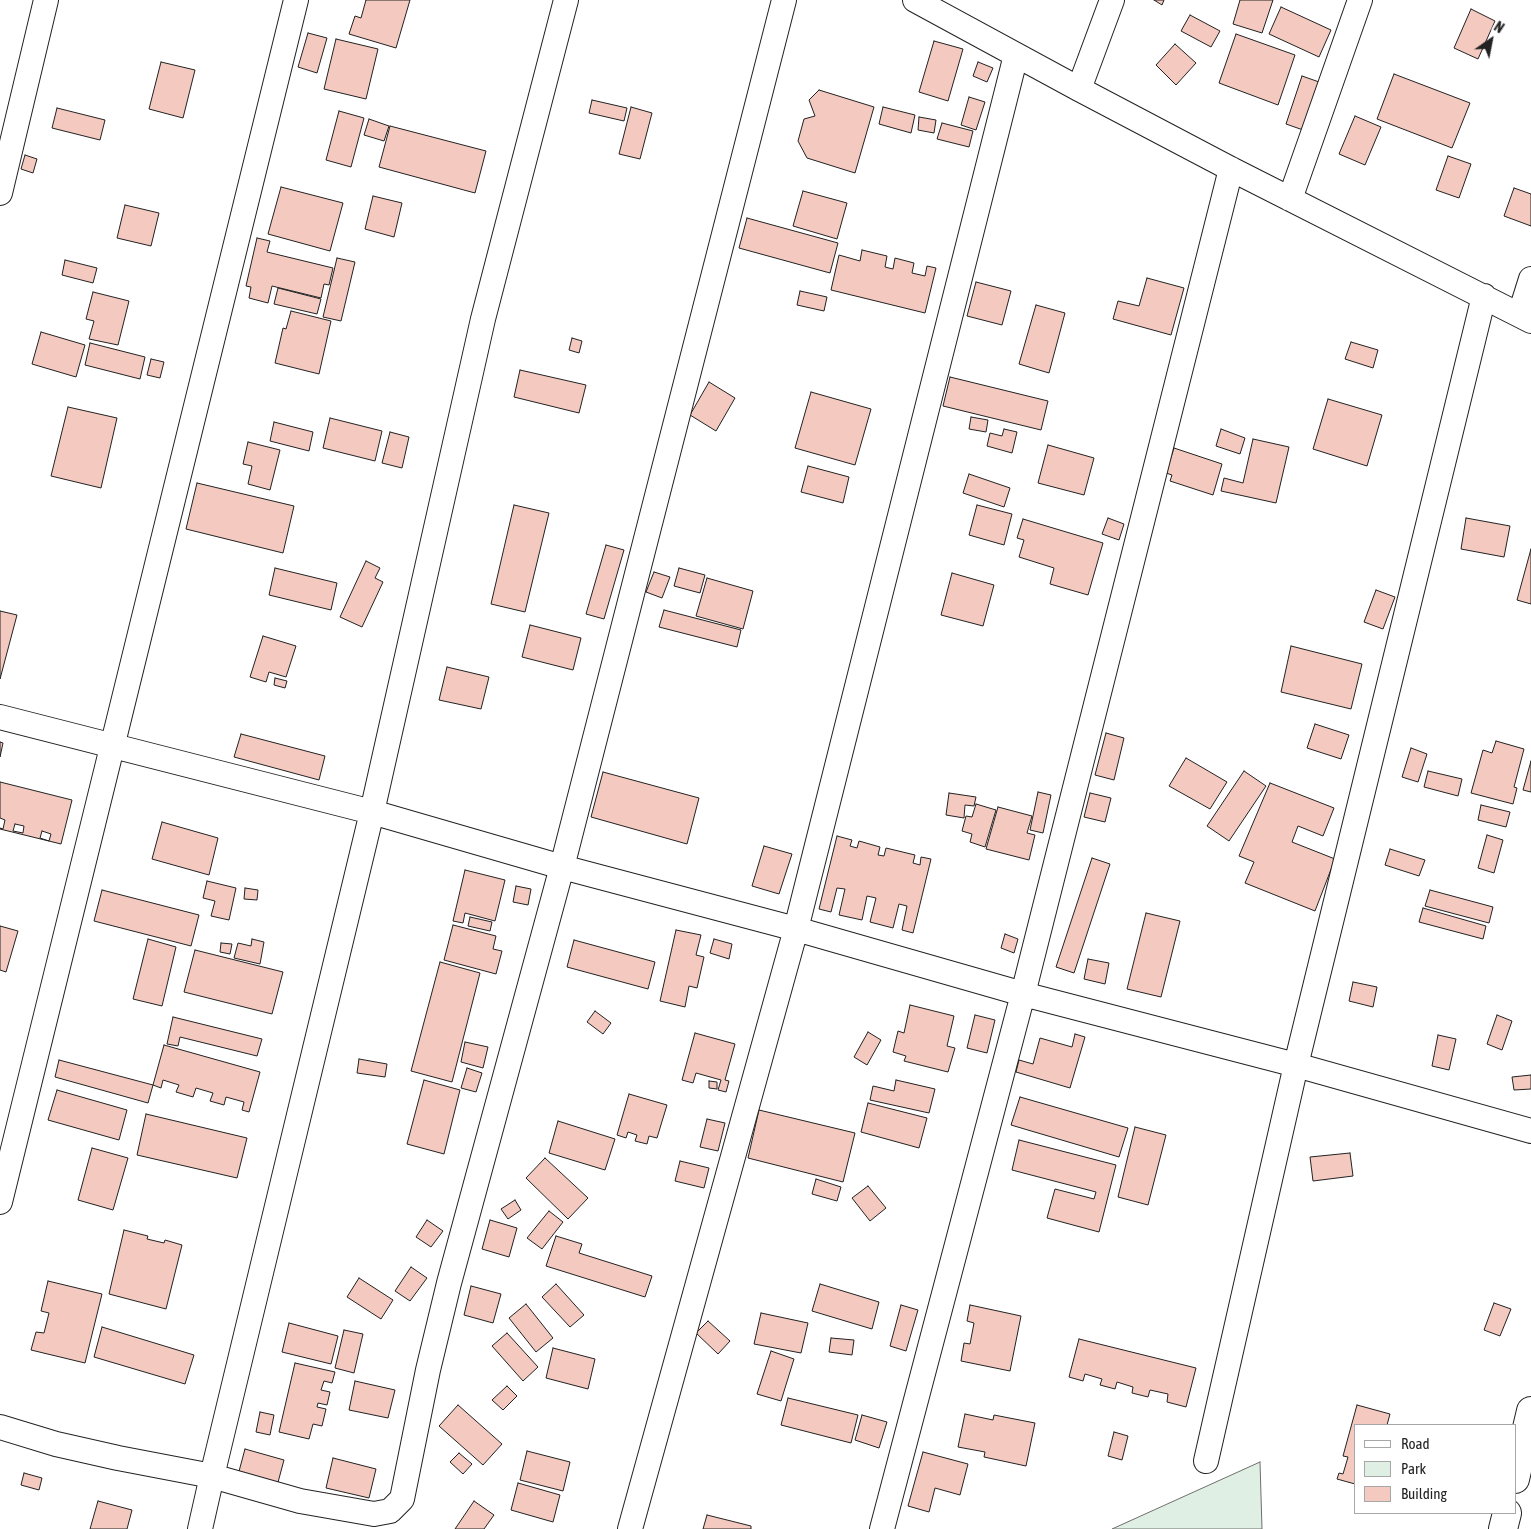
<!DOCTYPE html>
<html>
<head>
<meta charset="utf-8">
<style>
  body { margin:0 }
  #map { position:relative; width:1531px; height:1529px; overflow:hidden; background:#fff; font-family:"Asap Condensed",sans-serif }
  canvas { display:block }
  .legend { position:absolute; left:1354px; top:1424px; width:162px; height:90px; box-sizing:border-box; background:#fff; border:1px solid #a7a7a7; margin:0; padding:6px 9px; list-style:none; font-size:15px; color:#222 }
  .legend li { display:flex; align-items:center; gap:10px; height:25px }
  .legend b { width:25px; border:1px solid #a7a7a7 }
  .north { position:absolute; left:1466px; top:15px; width:50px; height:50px; -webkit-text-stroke:4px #fff; paint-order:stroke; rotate:33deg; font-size:14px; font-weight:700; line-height:20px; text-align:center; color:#222 }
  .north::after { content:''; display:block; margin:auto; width:18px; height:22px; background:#222; clip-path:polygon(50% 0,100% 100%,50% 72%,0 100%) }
</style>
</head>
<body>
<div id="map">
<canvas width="1531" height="1529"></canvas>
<ul class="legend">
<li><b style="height:6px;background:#fff"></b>Road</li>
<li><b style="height:14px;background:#e0efe3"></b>Park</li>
<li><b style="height:14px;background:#f3c9c0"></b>Building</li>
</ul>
<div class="north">N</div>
</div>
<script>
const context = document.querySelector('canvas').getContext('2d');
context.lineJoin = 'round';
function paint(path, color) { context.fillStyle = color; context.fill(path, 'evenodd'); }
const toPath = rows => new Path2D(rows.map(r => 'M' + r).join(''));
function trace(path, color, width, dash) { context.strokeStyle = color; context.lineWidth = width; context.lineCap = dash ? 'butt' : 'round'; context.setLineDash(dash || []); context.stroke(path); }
const green = toPath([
  [1260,1462,1262,1529,1112,1529,1260,1462]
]);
const building = toPath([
  [366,0,410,0,396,48,349,34,355,16,361,18,366,0],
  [1154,0,1164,0,1162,5,1154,0],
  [1240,0,1273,0,1262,33,1233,24,1240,0],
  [1281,7,1331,30,1319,57,1269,34,1281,7],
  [1471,9,1495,21,1478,59,1454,48,1471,9],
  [1190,15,1220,31,1211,47,1181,31,1190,15],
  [308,33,327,38,317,73,298,67,308,33],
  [1236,34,1295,55,1278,105,1219,83,1236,34],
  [336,39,378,49,366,99,324,89,336,39],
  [934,41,963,49,948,101,919,92,934,41],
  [1175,44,1196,63,1176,85,1156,65,1175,44],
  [161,62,195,70,183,118,149,109,161,62],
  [978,62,993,68,987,82,973,76,978,62],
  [1394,74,1470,103,1452,148,1377,119,1394,74],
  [1302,76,1322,83,1306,131,1286,124,1302,76],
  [819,90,874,107,855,173,807,158,798,141,804,119,815,116,809,100,819,90],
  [969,97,985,102,976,130,961,125,969,97],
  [592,100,627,108,624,121,589,113,592,100],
  [631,107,652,113,640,159,619,154,631,107],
  [883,107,915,115,911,133,879,124,883,107],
  [57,108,105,120,100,140,52,128,57,108],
  [339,111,364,118,351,167,326,160,339,111],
  [1355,116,1381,127,1365,165,1339,154,1355,116],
  [919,117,936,120,934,133,918,130,919,117],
  [369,119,389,126,384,141,364,135,369,119],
  [942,123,973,131,969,147,937,139,942,123],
  [390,126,486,151,475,193,379,167,390,126],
  [25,155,37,159,33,173,21,169,25,155],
  [1448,156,1471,164,1459,198,1436,190,1448,156],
  [281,187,343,203,330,251,268,234,281,187],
  [1514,188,1531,194,1531,226,1504,216,1514,188],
  [803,191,847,203,837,239,793,226,803,191],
  [373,196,402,203,394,237,365,229,373,196],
  [125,205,159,213,151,246,117,238,125,205],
  [747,218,838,243,830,273,739,248,747,218],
  [257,238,270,241,267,252,333,268,329,285,324,284,321,298,272,286,268,303,249,298,251,287,246,286,257,238],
  [862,250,887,256,885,267,893,269,895,258,914,263,912,273,925,276,927,266,936,268,925,313,831,290,839,255,860,261,862,250],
  [337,258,355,262,341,321,323,317,337,258],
  [65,260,97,268,93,283,62,275,65,260],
  [1147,278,1184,288,1171,335,1113,319,1118,301,1139,306,1147,278],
  [976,282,1011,291,1002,325,967,316,976,282],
  [278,288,321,299,317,314,274,304,278,288],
  [800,291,827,297,824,311,797,305,800,291],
  [93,292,129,301,118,345,89,339,94,321,86,319,93,292],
  [1036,305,1065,313,1049,373,1019,364,1036,305],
  [291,311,331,321,319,374,275,363,283,328,286,329,291,311],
  [41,332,85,345,76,377,32,364,41,332],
  [572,338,582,341,579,353,569,350,572,338],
  [1351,342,1378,350,1373,368,1345,359,1351,342],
  [90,343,145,357,140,379,85,365,90,343],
  [151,359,164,362,160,378,147,375,151,359],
  [520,370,586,385,579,413,514,397,520,370],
  [950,377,1048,401,1041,430,943,406,950,377],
  [709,382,735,398,716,431,690,415,709,382],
  [811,392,871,409,855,465,795,448,811,392],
  [1328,399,1382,415,1367,466,1313,449,1328,399],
  [68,407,117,418,101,488,51,476,68,407],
  [971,417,988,420,986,432,969,429,971,417],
  [330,418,382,431,375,461,323,448,330,418],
  [274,422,313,432,309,451,270,441,274,422],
  [1004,429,1017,432,1012,453,987,446,990,433,1002,436,1004,429],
  [1221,429,1245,438,1240,454,1216,446,1221,429],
  [390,432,409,437,402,468,382,463,390,432],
  [1253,439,1289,447,1276,503,1221,491,1224,478,1243,483,1253,439],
  [248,442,280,450,270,490,248,484,252,466,243,464,248,442],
  [1048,445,1094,458,1084,495,1038,483,1048,445],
  [1174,448,1222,464,1213,495,1170,481,1172,475,1166,473,1174,448],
  [808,466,849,477,843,503,801,492,808,466],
  [969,474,1010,488,1004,507,963,493,969,474],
  [197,483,294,506,283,553,186,529,197,483],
  [514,505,549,513,525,612,491,604,514,505],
  [977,505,1012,514,1004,545,969,535,977,505],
  [1108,518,1124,524,1119,540,1102,534,1108,518],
  [1466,518,1510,526,1504,557,1461,549,1466,518],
  [1023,519,1103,543,1088,595,1050,584,1054,568,1019,557,1024,540,1017,538,1023,519],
  [606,545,624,550,604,619,586,614,606,545],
  [1531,549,1531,604,1517,600,1531,549],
  [366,561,380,568,375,578,383,582,362,627,340,617,366,561],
  [275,568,337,583,331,610,269,595,275,568],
  [679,568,705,575,700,593,674,586,679,568],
  [654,572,670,577,662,598,646,592,654,572],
  [952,573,994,585,983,626,941,615,952,573],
  [707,578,753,591,743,629,696,616,707,578],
  [1376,590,1395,597,1383,629,1364,622,1376,590],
  [664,610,741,630,737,647,659,627,664,610],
  [0,611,17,615,0,679,0,611],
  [530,625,581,638,573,670,522,657,530,625],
  [263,636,296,646,286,677,269,672,266,682,250,677,263,636],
  [1291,646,1362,664,1351,709,1281,692,1291,646],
  [447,667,489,677,481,709,439,700,447,667],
  [275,678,287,681,285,688,274,685,275,678],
  [1315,724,1349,735,1341,759,1307,748,1315,724],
  [1106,733,1124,738,1114,780,1095,775,1106,733],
  [241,734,325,756,319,780,234,757,241,734],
  [1496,741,1524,749,1514,787,1517,788,1513,804,1471,793,1483,750,1492,753,1496,741],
  [0,742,3,743,0,757,0,742],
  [1411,748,1427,754,1418,782,1402,777,1411,748],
  [1186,758,1227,782,1210,809,1169,786,1186,758],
  [1531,761,1531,792,1523,790,1531,761],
  [1244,771,1266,786,1229,841,1207,826,1244,771],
  [1428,771,1462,779,1458,796,1424,787,1428,771],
  [603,772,699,798,687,844,591,817,603,772],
  [0,782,72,800,61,844,0,829,0,828,3,829,5,820,0,818,0,782],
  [15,824,24,826,23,833,13,831,15,824],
  [42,831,51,834,49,841,40,838,42,831],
  [1270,783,1334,808,1323,836,1298,826,1292,842,1335,859,1315,911,1245,883,1254,862,1239,856,1270,783],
  [1038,792,1051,795,1043,833,1030,830,1038,792],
  [949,793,976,797,974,806,965,805,964,818,946,815,949,793],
  [1090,793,1111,798,1105,822,1084,817,1090,793],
  [976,804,996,810,985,847,970,842,972,834,962,831,966,816,972,817,976,804],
  [1481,805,1510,812,1506,827,1478,820,1481,805],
  [998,807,1032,816,1027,833,1035,835,1029,860,986,849,998,807],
  [162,822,218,838,209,875,152,859,162,822],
  [1487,835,1503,840,1494,873,1478,868,1487,835],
  [837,836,852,840,850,846,857,848,859,841,880,847,878,855,884,856,886,848,915,855,913,863,920,865,921,857,931,859,913,933,902,930,907,906,899,904,893,928,870,922,876,898,867,896,862,920,839,915,845,889,837,888,831,912,819,909,837,836],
  [764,846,792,854,779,894,752,886,764,846],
  [1390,849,1425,860,1419,876,1385,865,1390,849],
  [1092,858,1110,864,1074,973,1056,967,1092,858],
  [465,870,505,880,495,921,465,913,463,923,453,921,465,870],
  [207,881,236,888,229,920,211,916,215,901,203,898,207,881],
  [516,886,531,889,528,905,513,902,516,886],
  [245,888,258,890,257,900,244,899,245,888],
  [102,890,199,915,191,946,94,921,102,890],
  [1430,890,1493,907,1489,923,1425,906,1430,890],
  [1423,908,1486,926,1483,939,1419,922,1423,908],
  [1146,913,1180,921,1161,997,1127,989,1146,913],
  [470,917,492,922,490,931,468,926,470,917],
  [453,925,496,936,493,949,502,951,496,974,444,960,453,925],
  [0,926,18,931,6,972,0,970,0,926],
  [676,930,701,935,696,955,704,957,697,988,689,986,685,1007,660,1001,676,930],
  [1005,934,1018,939,1014,953,1001,948,1005,934],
  [148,939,176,947,162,1006,133,999,148,939],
  [252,939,264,942,260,964,234,958,238,943,251,946,252,939],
  [714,939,732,944,729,959,710,953,714,939],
  [574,940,655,962,648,989,567,967,574,940],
  [221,943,232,944,230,954,220,952,221,943],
  [195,950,283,972,272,1014,184,992,195,950],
  [1088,959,1109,963,1105,984,1084,979,1088,959],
  [440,962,480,973,452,1082,411,1071,440,962],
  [1353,982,1377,987,1373,1007,1349,1001,1353,982],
  [910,1005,954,1016,947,1046,955,1048,948,1072,904,1061,906,1056,893,1052,898,1031,904,1033,910,1005],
  [595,1011,611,1023,603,1034,587,1022,595,1011],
  [975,1015,995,1020,987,1053,967,1048,975,1015],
  [1497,1015,1512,1021,1502,1050,1487,1044,1497,1015],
  [173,1017,262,1039,257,1056,180,1037,178,1046,167,1044,173,1017],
  [868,1032,881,1040,867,1065,854,1057,868,1032],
  [695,1033,735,1044,725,1080,729,1081,726,1092,718,1090,721,1080,696,1073,693,1083,682,1080,695,1033],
  [1075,1034,1085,1037,1070,1088,1016,1072,1019,1060,1033,1064,1040,1038,1072,1047,1075,1034],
  [1438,1035,1456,1039,1449,1070,1432,1066,1438,1035],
  [465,1042,488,1047,483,1068,461,1062,465,1042],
  [164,1045,260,1072,249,1112,242,1110,244,1102,226,1097,224,1105,210,1101,213,1093,196,1088,193,1097,176,1092,179,1085,163,1080,161,1088,153,1085,164,1045],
  [359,1059,387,1064,385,1077,357,1073,359,1059],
  [59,1060,153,1085,148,1103,55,1077,59,1060],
  [467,1068,482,1073,476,1092,461,1088,467,1068],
  [1531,1075,1531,1089,1514,1090,1512,1077,1531,1075],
  [424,1080,460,1090,444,1154,407,1144,424,1080],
  [896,1080,935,1089,929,1113,870,1100,873,1086,894,1091,896,1080],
  [709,1081,717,1082,717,1089,709,1088,709,1081],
  [57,1090,127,1110,119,1140,48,1120,57,1090],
  [629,1094,667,1105,657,1138,649,1136,647,1144,635,1141,637,1135,628,1132,626,1138,617,1135,629,1094],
  [1020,1097,1128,1128,1119,1157,1011,1125,1020,1097],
  [868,1103,927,1118,919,1148,861,1132,868,1103],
  [759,1110,855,1133,843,1182,748,1158,759,1110],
  [146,1114,247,1138,237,1178,137,1155,146,1114],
  [707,1119,725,1123,718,1151,700,1147,707,1119],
  [558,1121,615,1139,605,1170,549,1153,558,1121],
  [1135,1127,1166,1135,1148,1205,1118,1197,1135,1127],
  [1019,1140,1116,1165,1099,1232,1047,1218,1055,1189,1094,1199,1096,1192,1012,1170,1019,1140],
  [92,1148,128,1158,113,1210,78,1200,92,1148],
  [1350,1153,1353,1176,1313,1181,1310,1157,1350,1153],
  [545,1158,588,1198,568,1219,526,1178,545,1158],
  [680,1161,709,1168,704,1188,675,1181,680,1161],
  [816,1179,841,1187,837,1201,812,1194,816,1179],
  [868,1186,886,1208,870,1221,852,1198,868,1186],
  [515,1200,521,1210,508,1219,501,1209,515,1200],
  [549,1211,563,1222,542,1249,527,1238,549,1211],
  [427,1220,443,1231,431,1247,416,1237,427,1220],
  [490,1220,517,1228,509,1257,482,1249,490,1220],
  [124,1230,148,1236,147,1239,164,1243,165,1240,182,1245,166,1309,109,1294,124,1230],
  [556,1236,582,1244,579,1253,652,1276,645,1297,546,1266,556,1236],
  [411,1267,427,1278,410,1301,395,1291,411,1267],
  [359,1278,393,1300,381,1319,347,1297,359,1278],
  [48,1281,102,1294,85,1363,31,1350,36,1332,44,1333,49,1313,41,1311,48,1281],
  [556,1284,584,1315,570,1327,542,1297,556,1284],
  [820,1284,879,1302,872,1329,812,1311,820,1284],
  [471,1286,501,1294,493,1323,464,1315,471,1286],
  [1494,1303,1511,1309,1500,1336,1484,1330,1494,1303],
  [526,1304,553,1338,536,1352,509,1318,526,1304],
  [901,1305,918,1310,906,1351,890,1346,901,1305],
  [970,1305,1021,1316,1010,1371,961,1361,964,1343,970,1344,974,1323,967,1321,970,1305],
  [761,1313,808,1323,801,1353,754,1344,761,1313],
  [708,1321,730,1341,718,1354,696,1333,708,1321],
  [289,1323,338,1336,331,1364,282,1352,289,1323],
  [102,1327,194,1355,185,1384,94,1357,102,1327],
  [344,1330,363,1334,354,1373,335,1368,344,1330],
  [507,1333,538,1367,523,1381,492,1346,507,1333],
  [831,1338,854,1340,852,1355,829,1352,831,1338],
  [1079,1339,1196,1368,1186,1407,1167,1402,1168,1394,1150,1390,1148,1397,1132,1393,1133,1387,1117,1382,1115,1389,1100,1385,1102,1379,1085,1374,1083,1381,1069,1377,1079,1339],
  [553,1348,595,1359,588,1389,546,1378,553,1348],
  [771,1351,794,1359,781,1401,757,1394,771,1351],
  [295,1363,335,1372,332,1383,324,1381,321,1390,330,1392,327,1405,318,1403,317,1407,326,1409,322,1426,313,1424,309,1439,279,1432,295,1363],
  [355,1381,395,1390,388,1418,349,1410,355,1381],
  [507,1386,517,1396,503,1410,492,1400,507,1386],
  [788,1398,858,1415,851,1443,781,1425,788,1398],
  [458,1405,502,1444,483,1465,439,1426,458,1405],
  [1357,1405,1390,1414,1387,1425,1355,1425,1355,1484,1337,1479,1339,1473,1343,1474,1348,1457,1343,1456,1357,1405],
  [260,1412,274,1415,270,1435,256,1432,260,1412],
  [965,1414,993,1420,994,1415,1035,1423,1026,1466,984,1457,985,1452,958,1447,965,1414],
  [862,1415,887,1422,879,1448,855,1440,862,1415],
  [1114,1432,1128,1436,1122,1460,1108,1456,1114,1432],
  [245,1449,284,1460,277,1486,238,1475,245,1449],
  [527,1451,570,1462,563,1491,520,1480,527,1451],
  [923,1452,968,1464,960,1495,935,1488,929,1512,908,1506,923,1452],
  [459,1453,472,1464,463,1474,450,1462,459,1453],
  [333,1458,376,1469,369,1498,326,1488,333,1458],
  [24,1473,42,1478,39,1490,21,1485,24,1473],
  [518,1483,560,1495,553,1522,511,1510,518,1483],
  [98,1501,132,1510,127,1529,90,1529,98,1501],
  [474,1501,494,1515,484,1529,455,1529,474,1501],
  [707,1515,751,1526,751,1529,703,1529,707,1515]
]);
const street = toPath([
  [915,0,1079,89,1231,169,1531,321],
  [1079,89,1112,0],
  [0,193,46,0],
  [1290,199,1360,0],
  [1520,314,1531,279],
  [0,717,372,812,562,867,796,929,1023,994,1296,1065,1531,1131],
  [0,1202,296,0],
  [0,1427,56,1444,118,1458,212,1476,300,1501,374,1514,390,1511,402,1499,428,1370,449,1283,562,867,784,0],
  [1206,1461,1296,1065,1484,296],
  [200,1529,212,1476,372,812,483,319,566,0],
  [630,1529,796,929,1016,55],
  [882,1529,1023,994,1231,169]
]);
const primary = toPath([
  [1515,1479,1531,1411],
  [1503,1529,1507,1513]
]);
paint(green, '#e0efe3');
trace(green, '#6f6f6f', 1);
paint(building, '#f3c9c0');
trace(building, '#222', 1);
trace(street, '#222', 26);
trace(primary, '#222', 30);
trace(street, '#fff', 24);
trace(primary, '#fff', 28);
</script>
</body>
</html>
